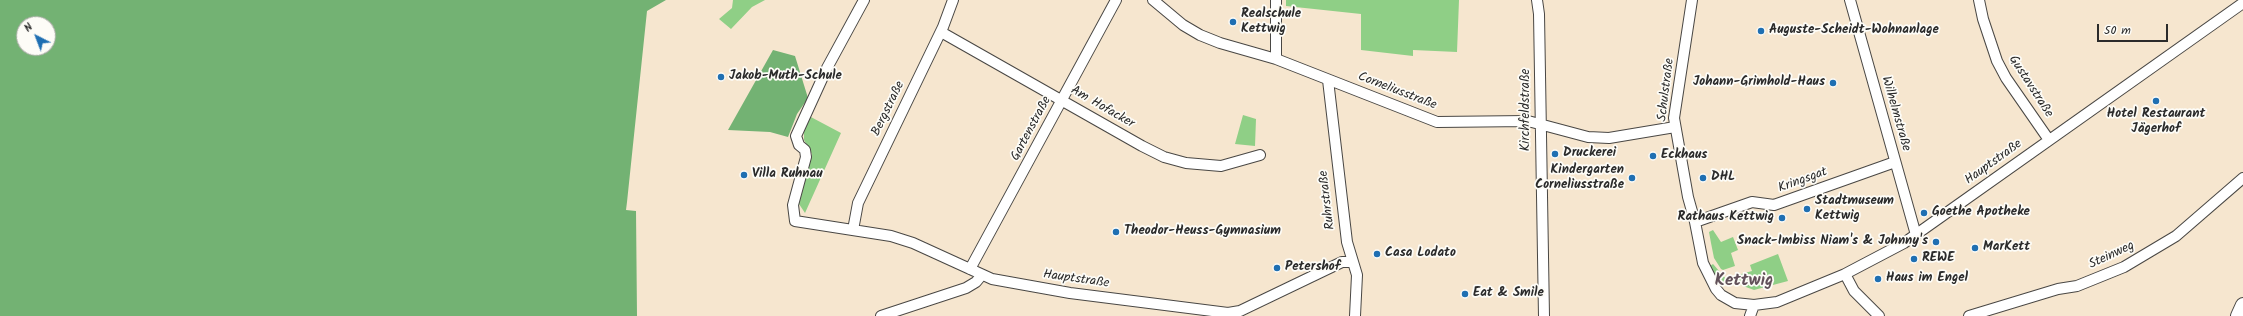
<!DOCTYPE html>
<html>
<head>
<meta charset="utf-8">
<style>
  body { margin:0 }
  #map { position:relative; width:2243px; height:316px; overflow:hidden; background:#f6e6cf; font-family:Kalam,sans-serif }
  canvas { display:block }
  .north { position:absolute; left:16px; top:16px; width:40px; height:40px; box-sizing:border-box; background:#fdfcf7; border:1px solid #a9a8a5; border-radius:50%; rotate:318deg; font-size:11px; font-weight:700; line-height:16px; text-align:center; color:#2b2b2b }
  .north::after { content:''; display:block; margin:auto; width:14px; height:18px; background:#1f6fb2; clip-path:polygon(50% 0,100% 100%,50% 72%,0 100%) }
  .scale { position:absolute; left:2097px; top:24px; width:71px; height:18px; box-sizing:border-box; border:2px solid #2b2b2b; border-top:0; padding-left:5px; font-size:12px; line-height:14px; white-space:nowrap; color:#2b2b2b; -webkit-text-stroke:3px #fdfcf7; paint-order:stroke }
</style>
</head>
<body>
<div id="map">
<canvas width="2243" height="316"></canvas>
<div class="north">N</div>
<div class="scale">50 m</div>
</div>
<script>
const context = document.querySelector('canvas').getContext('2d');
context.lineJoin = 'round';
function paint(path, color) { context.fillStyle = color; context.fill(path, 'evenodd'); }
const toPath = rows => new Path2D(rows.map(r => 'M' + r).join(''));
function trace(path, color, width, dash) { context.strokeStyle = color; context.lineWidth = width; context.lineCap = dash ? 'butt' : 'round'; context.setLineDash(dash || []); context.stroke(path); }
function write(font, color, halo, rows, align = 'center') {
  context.font = font + ' Kalam,sans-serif'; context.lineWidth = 3.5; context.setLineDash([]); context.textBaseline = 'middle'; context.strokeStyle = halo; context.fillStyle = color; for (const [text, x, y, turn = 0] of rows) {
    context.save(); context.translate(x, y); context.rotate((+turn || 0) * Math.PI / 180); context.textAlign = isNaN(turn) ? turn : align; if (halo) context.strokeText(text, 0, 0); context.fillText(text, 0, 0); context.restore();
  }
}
const green = toPath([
  [733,0,765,0,752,7,731,29,719,19,732,8],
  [1286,0,1459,0,1457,52,1413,50,1413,56,1361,50,1361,14,1286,6],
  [1243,115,1256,119,1255,146,1235,144],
  [809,116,841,133,805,213,799,204,812,154,804,140,804,128],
  [1713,230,1721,242,1733,237,1738,250,1731,253,1735,266,1723,270,1721,269,1714,258,1711,243,1709,232],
  [1778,254,1788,281,1754,290,1735,283,1741,274,1752,271,1750,265],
  [1713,264,1727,280,1725,284,1712,271,1710,266]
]);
const forest = toPath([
  [0,0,666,0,647,11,627,202,626,210,636,211,637,316,0,316],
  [24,24,48,24,48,48,24,48],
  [773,50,795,56,808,98,797,114,788,137,770,132,728,130]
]);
const minor = toPath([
  [864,0,827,68,796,136,799,145,805,150,806,157,793,205,795,221,891,236,913,243,992,279,1070,293,1228,313,1240,311,1342,262,1353,262],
  [1153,0,1183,25,1200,35,1220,43,1276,59,1437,122,1528,121,1588,137,1609,138,1675,127],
  [1537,0,1539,14,1544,316],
  [1692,0,1674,118,1688,197,1695,222,1703,263,1716,289,1721,295,1735,303,1754,305,1777,302,1845,274,1904,243,2243,3],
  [1850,0,1916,235],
  [1979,0,1983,19,1997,61,2006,78,2049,140],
  [941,32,1142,146,1164,157,1186,163,1221,166,1260,155],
  [1276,59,1276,0],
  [1328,80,1347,242,1357,275,1355,316],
  [1695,222,1752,202,1774,205,1895,162],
  [853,230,858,203,943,27,953,0],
  [970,269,1116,0],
  [1845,274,1854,291,1879,316],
  [881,316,966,288,976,282,981,276],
  [1750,316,1754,305],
  [1969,316,2058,289,2077,286,2124,267,2176,236,2243,178]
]);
const secondary = toPath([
  [2238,316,2243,305]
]);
const markers = [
  [1233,22,4,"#1f6fb2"],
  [1761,31,4,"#1f6fb2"],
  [721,77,4,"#1f6fb2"],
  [1833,83,4,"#1f6fb2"],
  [2156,101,4,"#1f6fb2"],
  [1555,154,4,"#1f6fb2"],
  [1653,156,4,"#1f6fb2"],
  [744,175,4,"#1f6fb2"],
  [1632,178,4,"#1f6fb2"],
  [1703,178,4,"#1f6fb2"],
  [1807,209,4,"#1f6fb2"],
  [1924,213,4,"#1f6fb2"],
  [1782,218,4,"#1f6fb2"],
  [1116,232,4,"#1f6fb2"],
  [1936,242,4,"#1f6fb2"],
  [1975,248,4,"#1f6fb2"],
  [1377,254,4,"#1f6fb2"],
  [1914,259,4,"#1f6fb2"],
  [1277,268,4,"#1f6fb2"],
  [1878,279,4,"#1f6fb2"],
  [1465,294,4,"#1f6fb2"]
];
const poiNames = [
  ["Realschule",1241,15],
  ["Kettwig",1241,30],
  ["Auguste-Scheidt-Wohnanlage",1769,31],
  ["Jakob-Muth-Schule",729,77],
  ["Johann-Grimhold-Haus",1825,83,"right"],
  ["Hotel Restaurant",2156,115,"center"],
  ["Jägerhof",2156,130,"center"],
  ["Druckerei",1563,154],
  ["Eckhaus",1661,156],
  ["Kindergarten",1624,171,"right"],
  ["Corneliusstraße",1624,186,"right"],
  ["Villa Ruhnau",752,175],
  ["DHL",1711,178],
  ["Stadtmuseum",1815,202],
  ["Kettwig",1815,217],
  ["Goethe Apotheke",1932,213],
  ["Rathaus Kettwig",1774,218,"right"],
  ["Theodor-Heuss-Gymnasium",1124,232],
  ["Snack-Imbiss Niam's & Johnny's",1928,242,"right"],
  ["MarKett",1983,248],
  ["Casa Lodato",1385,254],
  ["REWE",1922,259],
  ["Petershof",1285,268],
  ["Haus im Engel",1886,279],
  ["Eat & Smile",1473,294]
];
const streetNames = [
  ["Gustavstraße",2030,87,57],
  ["Schulstraße",1667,90,-83],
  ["Corneliusstraße",1397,92,21],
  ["Am Hofacker",1102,108,30],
  ["Bergstraße",889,109,-64],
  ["Kirchfeldstraße",1527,110,-90],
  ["Wilhelmstraße",1895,114,74],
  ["Gartenstraße",1032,129,-62],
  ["Hauptstraße",1994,163,-36],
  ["Kringsgat",1803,181,-20],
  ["Ruhrstraße",1328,200,-97],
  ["Steinweg",2112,256,-25],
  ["Hauptstraße",1076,280,8]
];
const districtNames = [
  ["Kettwig",1744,282]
];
paint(green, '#8fcf86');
paint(forest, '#73b273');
trace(minor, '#494744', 12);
trace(secondary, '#494744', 16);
trace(minor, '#fff', 10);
trace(secondary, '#fff', 14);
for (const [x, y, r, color] of markers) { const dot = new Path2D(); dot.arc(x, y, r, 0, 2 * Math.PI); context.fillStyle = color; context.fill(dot); trace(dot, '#fdfcf7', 1.5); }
write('bold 13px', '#2b2b2b', '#fdfcf7', poiNames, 'left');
write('13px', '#2b2b2b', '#fdfcf7', streetNames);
write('bold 17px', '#62515a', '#fdfcf7', districtNames);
</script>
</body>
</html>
